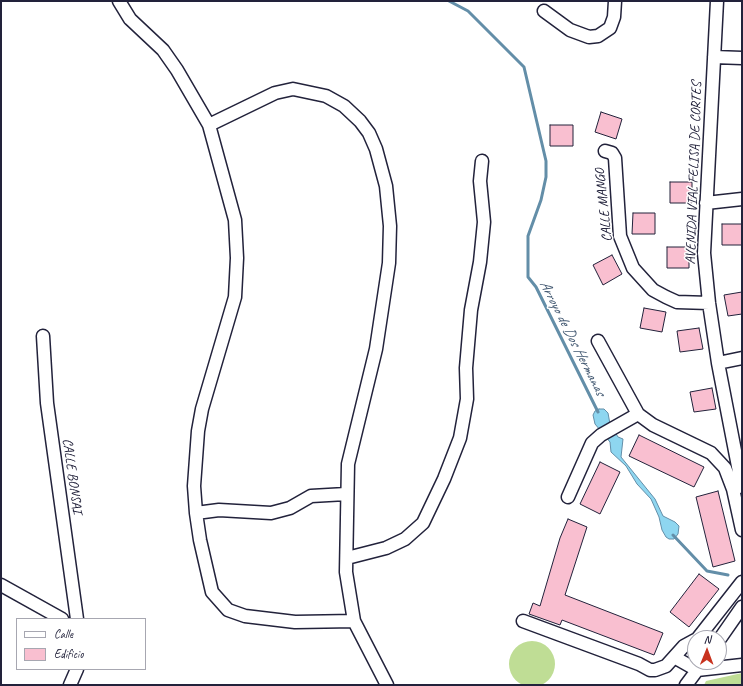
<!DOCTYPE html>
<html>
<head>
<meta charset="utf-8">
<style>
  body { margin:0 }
  #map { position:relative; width:743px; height:686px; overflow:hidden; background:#fff; font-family:Caveat,sans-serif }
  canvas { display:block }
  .frame { position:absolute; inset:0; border:2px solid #22223b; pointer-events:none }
  .legend { position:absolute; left:16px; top:618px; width:130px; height:52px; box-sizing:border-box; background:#fff; border:1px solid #a7a7b1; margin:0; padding:5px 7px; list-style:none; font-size:12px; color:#22223b }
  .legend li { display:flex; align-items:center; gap:8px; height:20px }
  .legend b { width:20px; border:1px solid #a7a7b1 }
  .north { position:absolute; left:687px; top:630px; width:40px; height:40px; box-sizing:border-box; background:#fff; border:1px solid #a7a7b1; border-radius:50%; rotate:1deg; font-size:11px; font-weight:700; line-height:16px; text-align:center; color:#22223b }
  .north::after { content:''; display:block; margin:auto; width:14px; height:18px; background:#c8321e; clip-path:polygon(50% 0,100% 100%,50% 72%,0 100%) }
</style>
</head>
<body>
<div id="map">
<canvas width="743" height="686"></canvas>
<div class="frame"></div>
<ul class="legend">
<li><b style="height:5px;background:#fff"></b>Calle</li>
<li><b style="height:11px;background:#f9bfd0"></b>Edificio</li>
</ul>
<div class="north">N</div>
</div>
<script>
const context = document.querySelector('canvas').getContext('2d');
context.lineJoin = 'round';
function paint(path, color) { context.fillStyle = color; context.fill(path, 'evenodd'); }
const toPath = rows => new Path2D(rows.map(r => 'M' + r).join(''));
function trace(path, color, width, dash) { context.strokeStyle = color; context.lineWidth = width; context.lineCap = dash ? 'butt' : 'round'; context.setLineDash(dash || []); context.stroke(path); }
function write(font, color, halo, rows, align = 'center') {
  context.font = font + ' Caveat,sans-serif'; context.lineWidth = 3; context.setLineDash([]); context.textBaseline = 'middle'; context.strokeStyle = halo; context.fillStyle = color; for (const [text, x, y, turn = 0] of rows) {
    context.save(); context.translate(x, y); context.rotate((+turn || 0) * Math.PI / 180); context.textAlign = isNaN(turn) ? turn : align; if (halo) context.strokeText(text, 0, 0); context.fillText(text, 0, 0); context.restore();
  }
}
const green = toPath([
  '509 664a23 23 0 1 1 46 0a23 23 0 1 1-46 0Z',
  [742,673,742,685,704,685,706,681]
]);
const water = toPath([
  [599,409,604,409,608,413,610,424,618,437,623,439,621,457,655,499,663,516,675,522,679,526,678,534,674,539,669,539,666,537,662,530,659,517,651,499,637,484,626,466,611,452,610,442,595,424,593,415,595,411,599,409]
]);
const stream = toPath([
  [449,1,468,11,524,67,546,161,546,177,541,200,528,236,528,277,536,287,598,412],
  [673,535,707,571,728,575]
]);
const building = toPath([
  [601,112,622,119,616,139,595,132,601,112],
  [550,125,573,125,573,146,550,146,550,125],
  [670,182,692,182,692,203,670,203,670,182],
  [633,213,655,213,655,234,632,234,633,213],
  [722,224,742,224,742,245,722,245,722,224],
  [667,247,689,247,689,268,667,268,667,247],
  [612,255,622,274,603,285,593,265,612,255],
  [742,292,742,314,728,316,724,295,742,292],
  [644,308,666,312,662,332,640,328,644,308],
  [699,328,703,349,680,352,677,331,699,328],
  [712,388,716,409,694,412,690,392,712,388],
  [639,435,704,467,694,487,629,456,639,435],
  [600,462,620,472,600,514,580,504,600,462],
  [718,491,735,561,713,567,696,497,718,491],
  [568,519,587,527,565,595,663,633,654,655,562,620,560,625,529,614,533,603,540,606,560,538,568,519],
  [699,574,719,589,689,627,670,612,699,574]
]);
const minor = toPath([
  [119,1,130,19,163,50,177,70,209,125],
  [717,1,704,253,709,303,718,363,742,487],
  [544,11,570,30,589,37,598,36,610,28,614,17,615,1],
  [714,57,742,58],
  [605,151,612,153,615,158,620,236,633,268,653,290,666,297,677,302,709,303],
  [706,203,742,199],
  [43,336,47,403,77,619],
  [598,341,638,414,653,425,711,453,725,468,733,489,742,530],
  [718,363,742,358],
  [568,497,592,443,601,435,638,414],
  [196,513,219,510,271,513,290,508,311,496,346,494],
  [347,558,386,548,405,539,423,523,444,479,460,438,467,399,466,368,471,310,480,262,484,222,480,181,482,161],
  [1,585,62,619],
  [354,621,295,622,245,616,228,610,212,592,200,540,196,513,194,486,198,431,202,409,235,297,237,258,235,220,209,125,275,93,293,89,326,96,344,106,360,121,369,133,376,149,386,186,390,226,389,263,376,349,348,464,346,572,354,621,387,685],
  [523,621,639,664,650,670,655,670,666,666,684,646,695,640],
  [698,638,742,582],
  [719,640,742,607],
  [674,657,697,670,742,665],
  [70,685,77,669],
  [686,685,701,665]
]);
const streetNames = [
  ["AVENIDA VIAL FELISA DE CORTES",694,173,-88],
  ["CALLE MANGO",604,205,-96],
  ["CALLE BONSAI",72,476,82]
];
const waterNames = [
  ["Arroyo de Dos Hermanas",572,338,63]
];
paint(green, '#bfdd95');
paint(water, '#8ed6f0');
trace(water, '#638ea8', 1);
trace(stream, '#638ea8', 3);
paint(building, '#f9bfd0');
trace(building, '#22223b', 1);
trace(minor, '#22223b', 15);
trace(minor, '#fff', 12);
write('14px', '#22223b', '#fff', streetNames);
write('italic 15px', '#425871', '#fff', waterNames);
</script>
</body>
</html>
